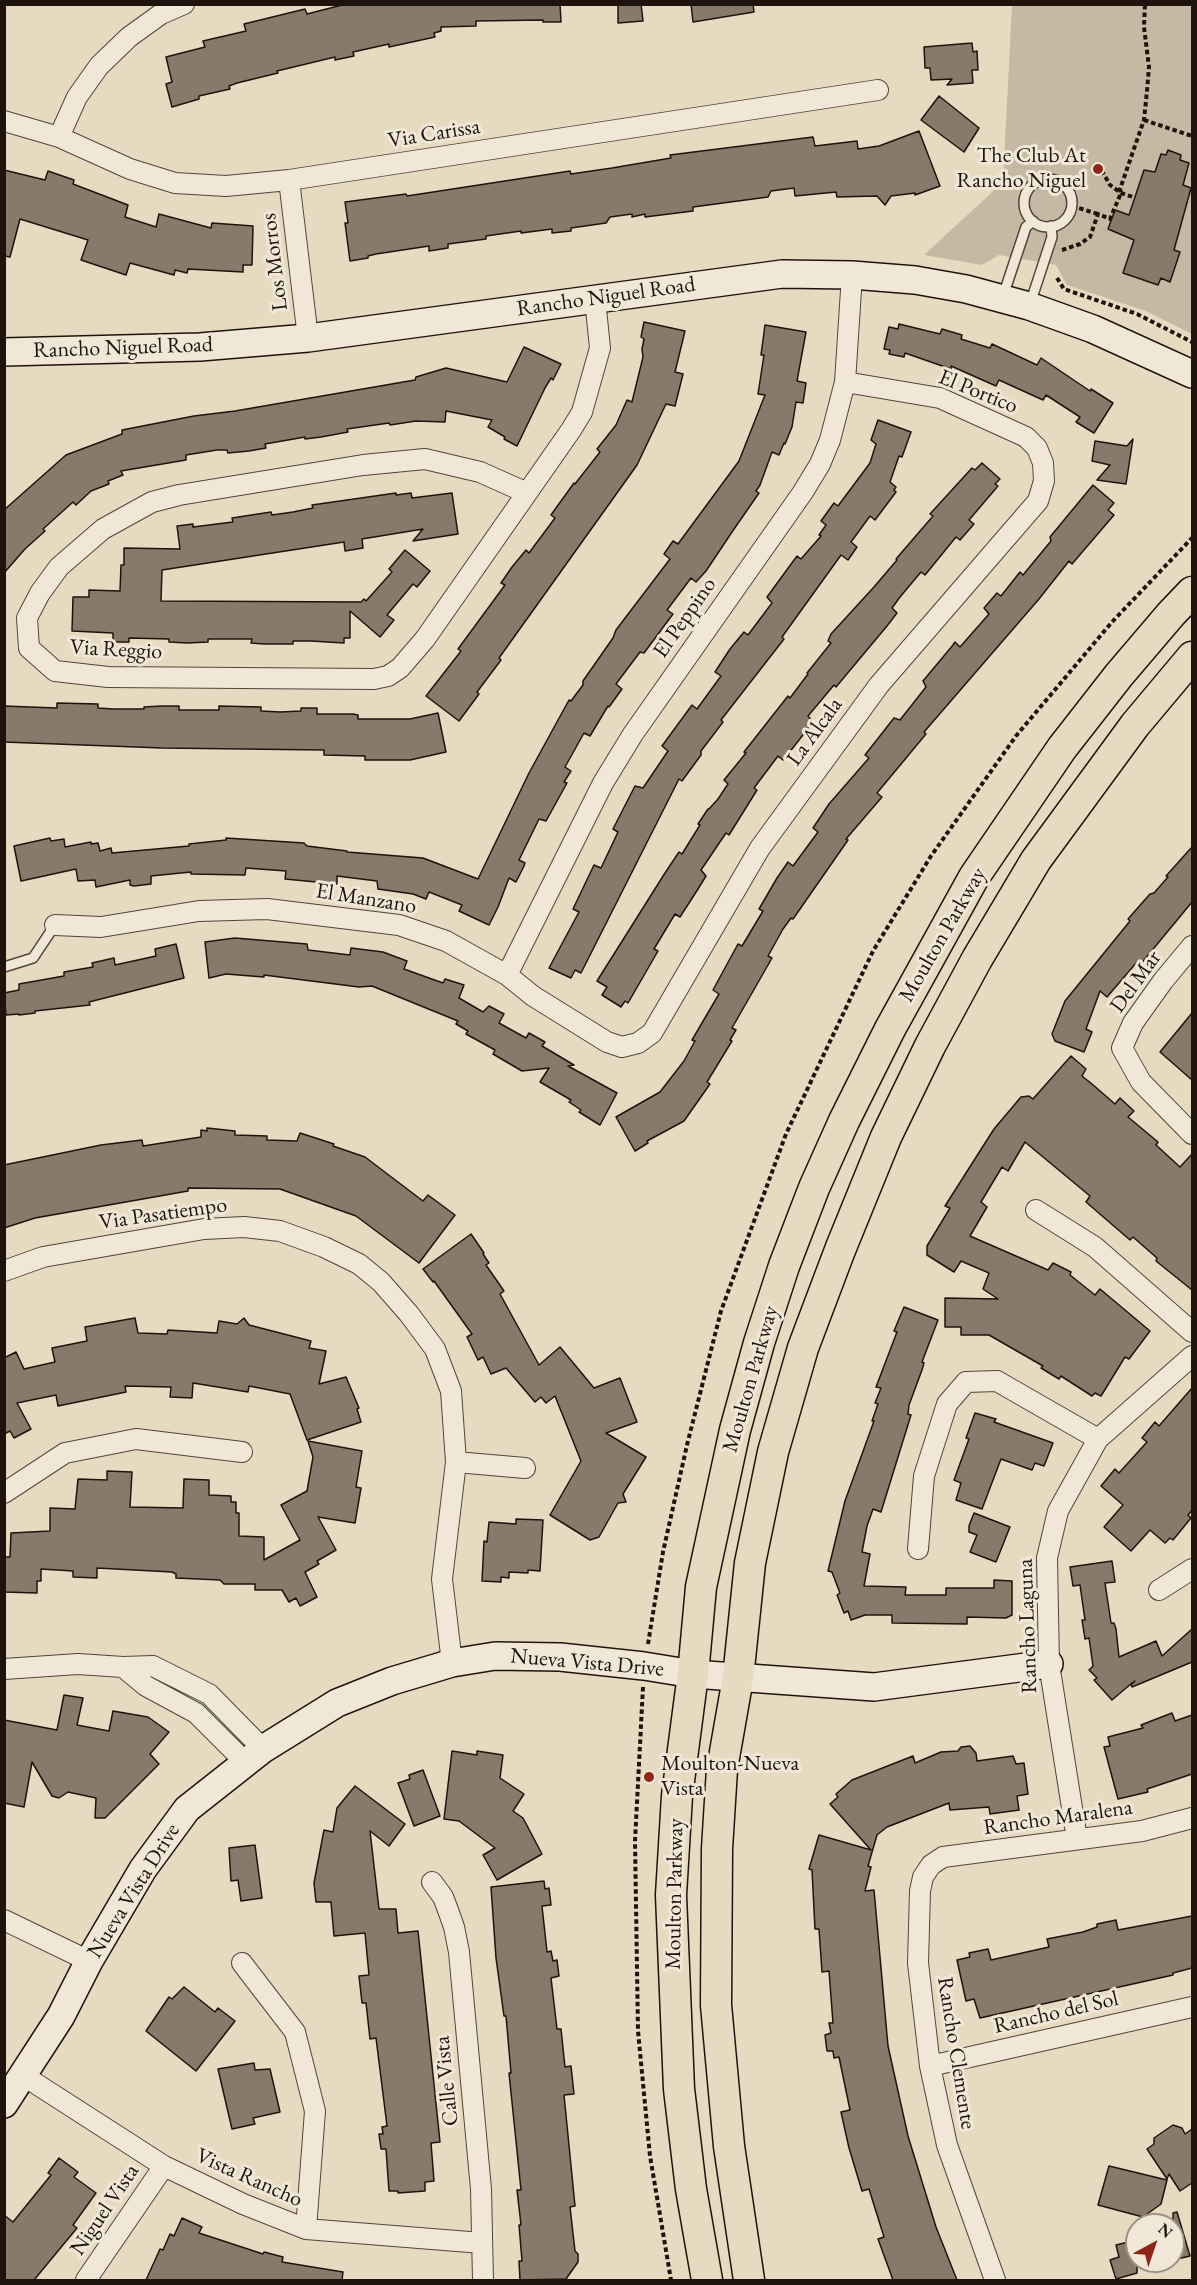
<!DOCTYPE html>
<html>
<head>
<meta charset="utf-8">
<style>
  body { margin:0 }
  #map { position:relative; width:1197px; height:2285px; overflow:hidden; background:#e8dac1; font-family:"EB Garamond",serif }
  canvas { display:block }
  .frame { position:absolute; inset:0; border:6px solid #1f130e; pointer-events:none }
  .north { position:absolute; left:1125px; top:2213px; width:60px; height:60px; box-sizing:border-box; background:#f0e7d7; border:2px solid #9c9287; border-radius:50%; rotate:40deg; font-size:16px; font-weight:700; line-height:24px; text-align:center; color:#1f130e }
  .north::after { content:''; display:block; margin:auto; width:21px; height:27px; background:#8f2418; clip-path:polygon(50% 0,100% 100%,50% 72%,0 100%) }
</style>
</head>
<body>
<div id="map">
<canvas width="1197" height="2285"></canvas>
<div class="frame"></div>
<div class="north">N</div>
</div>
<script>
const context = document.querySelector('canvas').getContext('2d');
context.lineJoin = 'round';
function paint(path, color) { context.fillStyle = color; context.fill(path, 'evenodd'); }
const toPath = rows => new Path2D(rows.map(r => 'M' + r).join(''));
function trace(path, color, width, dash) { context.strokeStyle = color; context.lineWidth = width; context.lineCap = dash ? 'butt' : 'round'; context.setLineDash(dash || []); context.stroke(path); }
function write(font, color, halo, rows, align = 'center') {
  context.font = font + ' "EB Garamond",serif'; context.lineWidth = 6; context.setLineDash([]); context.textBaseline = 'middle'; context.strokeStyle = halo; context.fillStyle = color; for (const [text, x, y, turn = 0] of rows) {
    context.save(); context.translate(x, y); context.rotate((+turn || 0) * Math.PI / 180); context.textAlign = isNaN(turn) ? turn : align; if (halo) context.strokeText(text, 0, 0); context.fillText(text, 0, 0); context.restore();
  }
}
const green = toPath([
  [1012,5,1192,5,1192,334,1146,311,1067,285,1056,265,999,255,982,265,924,255,1003,182]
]);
const building = toPath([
  [346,4,560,4,561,22,543,22,543,20,476,21,476,26,441,27,441,31,434,33,435,37,389,47,389,44,353,52,354,56,335,60,335,57,277,71,278,73,237,83,229,86,230,89,199,96,199,99,172,107,166,84,172,82,166,57,205,47,203,41,246,31,244,24,305,9,307,14,346,4],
  [618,4,641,4,643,21,618,23,618,4],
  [691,4,753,4,754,12,693,22,691,4],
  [972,43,973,52,977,51,978,70,972,70,973,83,947,85,952,79,931,80,930,68,925,68,924,47,972,43],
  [939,96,979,128,964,152,921,120,939,96],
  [919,131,940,186,915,195,915,193,891,196,885,205,877,196,837,197,836,192,795,196,794,188,771,191,768,197,693,207,693,211,645,217,645,214,632,217,632,214,610,217,606,223,571,228,571,231,552,233,552,229,521,233,521,231,486,236,486,239,448,244,448,248,429,251,429,246,376,254,368,256,368,258,350,261,345,223,348,223,345,202,406,194,407,196,557,173,570,171,571,174,612,168,671,158,670,155,813,137,815,146,857,141,858,149,879,146,919,131],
  [1168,150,1181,155,1180,160,1189,163,1183,185,1191,188,1174,250,1180,252,1170,282,1161,278,1158,285,1123,273,1134,240,1108,229,1115,210,1129,215,1144,170,1155,172,1161,154,1166,155,1168,150],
  [4,170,45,180,48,171,74,180,73,184,128,205,125,217,156,227,159,214,211,228,212,223,253,226,252,265,243,265,243,272,188,269,187,273,175,270,174,275,130,263,126,275,81,260,88,240,20,219,10,257,4,256,4,170],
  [644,322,685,331,675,372,683,374,675,406,666,404,637,465,499,658,501,660,477,692,479,694,459,721,426,696,461,651,458,649,505,585,501,583,512,567,526,550,529,553,555,518,551,515,574,483,575,484,600,452,597,449,616,425,627,400,632,402,643,357,642,349,644,339,641,337,644,322],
  [899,324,940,334,942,329,962,335,961,339,990,348,992,344,1037,365,1041,358,1090,391,1091,389,1113,403,1094,433,1076,422,1080,417,1046,395,1043,400,999,380,996,386,951,366,951,369,905,353,904,357,889,354,890,350,884,349,889,327,898,329,899,324],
  [765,325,806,332,797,381,806,383,803,403,796,402,792,427,785,444,784,443,779,455,772,452,760,485,756,491,759,493,732,532,706,571,696,582,691,578,667,610,673,614,644,653,640,652,616,684,622,689,609,707,608,706,590,736,584,733,565,767,571,771,564,782,567,783,546,821,539,819,519,860,525,863,524,866,516,882,509,878,498,907,489,925,459,911,462,905,429,892,426,899,413,894,378,889,377,881,337,876,337,884,285,879,286,871,246,868,245,875,191,874,191,872,151,876,151,884,134,886,130,885,130,880,96,887,95,880,78,881,76,869,21,881,14,846,50,838,51,841,64,839,65,847,91,842,91,844,98,843,100,851,111,848,112,853,189,846,189,844,226,840,226,838,304,843,307,846,347,851,347,852,423,858,478,879,529,773,569,700,571,701,583,685,583,681,613,638,616,630,670,559,664,554,673,541,678,544,739,461,765,395,758,394,764,355,761,355,765,325],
  [524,347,561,364,553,380,551,378,545,388,517,446,504,439,505,437,488,427,492,420,446,411,445,422,416,421,390,425,389,423,347,429,348,432,321,437,305,439,305,437,265,444,266,448,249,451,228,453,227,450,217,450,186,455,186,460,121,471,123,475,108,481,109,484,91,491,76,505,73,502,43,529,45,531,25,549,4,573,4,510,66,455,122,434,122,430,194,416,235,411,415,380,416,377,446,368,507,382,524,347],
  [878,420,911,432,902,457,899,456,890,482,896,487,894,490,896,492,875,520,870,516,851,542,857,547,848,560,841,555,782,637,784,639,721,720,723,722,701,751,701,755,682,781,679,779,581,973,575,970,571,978,549,968,579,912,573,909,594,865,601,868,618,832,613,829,635,786,643,788,668,751,662,746,692,705,697,709,721,676,715,672,730,649,744,632,748,635,772,603,767,597,797,556,801,559,821,536,819,535,826,525,821,521,834,503,838,506,870,463,876,444,871,440,878,420],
  [1133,439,1126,484,1097,480,1110,465,1092,461,1095,441,1127,446,1133,439],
  [982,463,1000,479,995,484,998,486,969,520,974,524,960,540,956,537,925,575,921,572,900,597,892,608,897,613,887,626,836,687,834,685,808,716,813,722,785,758,783,760,778,756,754,788,757,790,729,835,726,833,701,870,706,876,698,889,680,917,675,914,654,949,658,951,628,1003,625,1001,621,1007,602,995,607,987,597,981,665,873,679,852,682,854,700,825,698,824,708,809,709,809,718,799,728,784,724,780,746,753,744,752,788,696,790,698,808,674,807,673,831,643,828,641,831,634,874,587,897,560,896,559,933,516,930,514,972,468,975,470,982,463],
  [1093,485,1114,503,1108,510,1114,515,1072,564,1069,561,1039,599,924,732,926,734,877,793,882,797,846,839,848,840,793,919,791,918,783,929,768,956,772,958,732,1028,736,1030,730,1040,732,1041,707,1082,710,1084,684,1121,647,1141,648,1143,635,1151,616,1117,660,1092,684,1061,695,1041,692,1040,719,994,713,990,738,944,742,946,763,911,759,909,777,878,788,862,793,866,818,832,813,828,829,804,869,758,865,755,894,718,900,720,926,687,923,681,953,645,955,642,960,647,989,614,984,608,997,593,1001,596,1020,572,1023,575,1051,541,1050,537,1093,485],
  [396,493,396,495,411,493,412,498,452,493,458,534,413,541,423,529,362,539,363,548,345,551,344,542,162,570,161,601,361,602,364,599,366,601,392,572,389,569,405,550,430,571,417,587,413,584,387,615,394,620,380,637,350,611,350,638,344,638,344,643,311,641,293,641,293,644,264,644,251,643,252,639,208,639,208,642,187,643,169,642,169,639,129,638,129,642,113,642,113,633,72,631,73,597,89,597,89,590,120,591,121,565,124,565,124,548,180,549,177,526,193,524,193,527,233,522,232,518,271,512,272,515,293,512,313,508,312,505,396,493],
  [57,703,98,704,98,708,113,709,144,709,144,707,162,706,179,706,179,710,219,710,219,706,261,707,261,711,280,712,301,711,301,708,317,708,317,714,353,714,358,715,358,719,410,719,438,713,446,752,410,760,365,760,365,756,324,755,324,750,162,748,4,742,4,706,57,708,57,703],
  [1192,847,1192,902,1140,965,1137,962,1107,997,1100,991,1086,1029,1092,1032,1084,1052,1055,1041,1052,1034,1065,1001,1130,921,1128,919,1150,894,1154,893,1168,877,1166,876,1192,847],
  [235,938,307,944,308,950,350,955,351,948,383,952,407,961,404,969,443,983,445,979,464,985,459,998,483,1012,489,1006,504,1014,499,1023,526,1038,529,1033,545,1042,542,1046,574,1065,568,1066,617,1093,600,1125,579,1112,581,1110,569,1102,571,1100,540,1082,549,1068,522,1071,493,1054,495,1050,466,1034,468,1031,456,1024,458,1021,372,986,359,987,264,975,264,977,226,974,209,978,205,942,235,938],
  [176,944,184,978,89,1002,90,1005,35,1011,35,1013,19,1015,19,1014,6,1015,4,993,19,990,19,984,64,976,64,972,93,967,92,963,114,958,115,965,156,956,155,949,176,944],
  [1192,1013,1192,1080,1160,1052,1192,1013],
  [1071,1056,1086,1069,1082,1076,1092,1084,1115,1104,1120,1098,1134,1111,1128,1117,1158,1142,1156,1145,1180,1167,1192,1154,1192,1290,1156,1261,1157,1258,1133,1237,1130,1240,1086,1202,1090,1196,1025,1142,1008,1171,1002,1167,981,1202,987,1207,970,1236,1048,1270,1053,1263,1071,1272,1070,1275,1095,1295,1100,1289,1150,1331,1129,1359,1125,1357,1101,1396,1095,1393,1092,1396,1061,1376,1059,1379,1041,1368,1043,1366,989,1335,961,1335,961,1327,945,1327,945,1298,998,1299,983,1289,989,1273,961,1261,954,1272,927,1255,927,1246,950,1208,945,1206,994,1129,1021,1097,1029,1096,1033,1099,1071,1056],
  [207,1128,235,1131,235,1135,267,1136,267,1140,297,1141,300,1133,334,1144,333,1146,365,1157,423,1201,428,1195,455,1215,419,1263,356,1216,280,1189,188,1188,188,1191,35,1218,4,1228,4,1165,101,1145,142,1140,143,1146,201,1137,201,1130,207,1131,207,1128],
  [471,1234,484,1253,483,1254,489,1263,486,1265,504,1291,500,1294,539,1365,560,1347,594,1388,620,1378,637,1422,606,1433,646,1457,623,1494,626,1502,618,1503,599,1537,590,1540,550,1515,581,1461,555,1396,546,1403,541,1397,535,1402,506,1368,491,1374,483,1357,478,1360,467,1337,472,1334,434,1281,433,1282,423,1269,471,1234],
  [904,1307,938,1320,922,1362,924,1363,922,1370,909,1405,908,1414,911,1415,881,1512,873,1509,867,1526,862,1552,870,1554,864,1586,906,1587,905,1595,946,1595,946,1588,994,1588,994,1580,1012,1581,1012,1615,1006,1618,967,1617,967,1624,892,1623,892,1615,865,1615,851,1620,848,1611,844,1613,837,1595,840,1593,832,1572,828,1571,845,1501,874,1421,872,1421,878,1404,875,1403,881,1388,876,1387,897,1332,894,1331,904,1307],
  [135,1318,138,1333,167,1334,168,1330,217,1333,219,1321,237,1324,244,1318,249,1325,311,1341,309,1348,326,1351,319,1384,346,1377,359,1408,357,1409,361,1422,307,1440,290,1394,249,1386,248,1392,193,1383,192,1398,170,1397,171,1387,125,1386,126,1392,58,1406,56,1395,17,1403,31,1429,14,1438,10,1431,4,1434,4,1358,16,1352,24,1369,55,1362,52,1348,87,1341,85,1327,135,1318],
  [1192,1388,1192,1510,1188,1515,1191,1518,1173,1540,1170,1538,1165,1543,1150,1530,1131,1551,1104,1527,1123,1505,1101,1486,1115,1469,1119,1473,1147,1442,1142,1438,1155,1422,1159,1426,1192,1388],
  [975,1413,996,1419,994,1422,1053,1443,1044,1466,1035,1463,1032,1470,1001,1459,982,1509,956,1500,961,1483,954,1480,969,1439,966,1438,975,1413],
  [308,1441,362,1451,356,1487,361,1488,355,1523,318,1517,336,1550,317,1561,319,1564,305,1572,317,1597,300,1606,296,1598,289,1602,282,1590,255,1590,255,1584,224,1584,220,1580,176,1578,176,1574,172,1572,97,1568,97,1578,73,1577,73,1571,41,1569,41,1581,37,1581,37,1593,4,1592,4,1557,10,1557,11,1533,50,1531,50,1508,75,1509,78,1479,107,1480,107,1471,132,1472,130,1507,183,1508,184,1479,209,1480,209,1495,231,1496,231,1502,236,1502,236,1513,239,1513,239,1536,264,1537,264,1560,300,1540,281,1505,307,1491,313,1457,308,1441],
  [974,1513,1010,1527,996,1562,970,1552,977,1535,969,1532,969,1526,974,1513],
  [516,1519,543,1520,540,1571,528,1570,528,1573,509,1572,509,1578,501,1577,501,1582,482,1581,484,1541,487,1542,489,1522,516,1524,516,1519],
  [1112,1561,1115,1582,1105,1583,1111,1623,1114,1623,1116,1629,1119,1657,1156,1641,1162,1656,1192,1629,1192,1662,1132,1687,1131,1685,1135,1681,1132,1683,1112,1700,1094,1680,1097,1678,1089,1670,1093,1666,1089,1638,1085,1639,1082,1620,1085,1620,1080,1585,1073,1586,1070,1567,1112,1561],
  [64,1695,83,1698,77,1725,109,1731,113,1711,148,1717,169,1732,150,1754,159,1764,105,1818,95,1818,96,1798,68,1792,59,1798,52,1796,32,1762,24,1807,4,1803,4,1720,57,1730,64,1695],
  [1172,1713,1175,1721,1192,1715,1192,1774,1147,1789,1148,1792,1118,1799,1104,1747,1110,1746,1108,1737,1143,1728,1141,1725,1172,1713],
  [970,1746,976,1753,977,1761,1013,1756,1016,1764,1024,1763,1028,1794,1017,1796,1019,1810,990,1814,989,1807,950,1810,949,1803,887,1827,877,1835,868,1866,871,1867,865,1891,874,1890,888,2046,908,2136,936,2227,957,2280,893,2280,878,2239,884,2237,869,2189,862,2191,849,2148,841,2112,850,2110,839,2057,834,2058,833,2051,827,2051,825,2035,831,2033,829,2023,833,2023,829,1971,822,1972,819,1929,815,1929,812,1870,809,1869,819,1835,871,1850,830,1804,838,1797,836,1794,852,1780,913,1756,915,1763,941,1752,958,1751,961,1747,970,1746],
  [452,1751,477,1755,477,1751,503,1755,500,1778,524,1794,513,1811,523,1818,542,1854,497,1880,483,1855,495,1848,459,1821,444,1819,452,1751],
  [423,1770,440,1816,414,1826,398,1783,410,1779,409,1775,423,1770],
  [355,1786,405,1824,389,1846,370,1831,379,1909,396,1909,398,1933,418,1931,440,2142,431,2143,434,2181,425,2182,425,2191,398,2193,398,2191,389,2191,386,2149,381,2149,379,2134,383,2134,382,2127,387,2126,376,2038,370,2039,366,2003,362,2003,359,1976,369,1975,365,1933,334,1936,331,1902,316,1902,314,1883,324,1830,333,1832,337,1808,355,1786],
  [255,1845,262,1898,241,1901,238,1880,231,1881,229,1848,255,1845],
  [544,1881,545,1889,549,1888,551,1905,542,1906,547,1952,551,1951,553,1961,557,1960,559,1976,551,1978,557,2029,561,2029,565,2067,571,2066,574,2094,564,2095,575,2206,570,2207,575,2251,578,2254,578,2262,566,2279,520,2280,519,2261,522,2261,519,2225,521,2225,517,2190,521,2190,509,2073,511,2073,506,2016,504,2016,496,1958,491,1887,544,1881],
  [1192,1916,1192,1968,1173,1973,1173,1975,980,2018,974,1999,966,2001,957,1960,970,1957,969,1953,988,1949,991,1960,1049,1947,1047,1939,1083,1932,1097,1927,1097,1924,1116,1920,1118,1930,1192,1916],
  [184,1987,215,2012,218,2008,235,2021,196,2071,146,2031,169,1997,172,1999,184,1987],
  [254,2063,255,2070,270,2069,280,2112,253,2118,255,2124,232,2129,218,2069,254,2063],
  [1173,2125,1182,2128,1185,2134,1192,2129,1192,2183,1180,2191,1169,2174,1167,2179,1147,2149,1154,2144,1154,2138,1173,2125],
  [59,2158,78,2172,74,2177,96,2193,73,2225,77,2228,34,2280,4,2280,4,2215,13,2222,51,2175,48,2173,59,2158],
  [1109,2166,1167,2180,1161,2204,1143,2217,1098,2205,1109,2166],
  [1177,2212,1190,2256,1173,2260,1173,2213,1177,2212],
  [182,2218,202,2227,199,2233,263,2254,264,2252,283,2257,282,2262,343,2272,342,2280,146,2280,160,2249,163,2250,170,2234,174,2236,182,2218],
  [1137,2240,1137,2273,1116,2279,1110,2260,1119,2257,1116,2245,1137,2240]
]);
const path = toPath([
  [1144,120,1192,136],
  [1098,164,1110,185,1121,193,1133,197],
  [1072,206,1098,214],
  [1062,250,1080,244,1090,237,1098,214,1110,219,1121,193,1120,189,1144,120,1147,91,1149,67,1144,27,1145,4],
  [1057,278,1064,289,1137,314,1192,342],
  [648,1644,663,1552,687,1445,721,1311,786,1134,873,951,931,856,1016,736,1112,622,1192,538],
  [643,1687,635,1841,638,2031,650,2156,671,2280]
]);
const lane = toPath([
  '1024 203a24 24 0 1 1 48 0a24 24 0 1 1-48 0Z',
  [1003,296,1026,227,1033,221],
  [1030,304,1052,237,1051,226],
  [4,967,33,958,55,925]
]);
const street = toPath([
  [4,121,59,137,130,169,175,183,226,186,289,180,878,90],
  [59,137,77,97,99,66,129,37,161,14,184,4],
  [289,180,308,338],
  [527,493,480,472,425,459,363,465,179,495,152,502,103,529,59,567,40,593,27,618,29,648,55,671,108,677,374,679,388,676,400,668,425,639,571,430,582,412,600,348,595,299],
  [55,925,101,927,199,911,267,909,399,925,446,941,507,975,533,996,607,1042,622,1047,638,1043,652,1033,760,848,879,685,1038,501,1044,481,1043,463,1037,448,1026,437,940,398,845,382],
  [1192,946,1163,981,1133,1023,1122,1048,1141,1082,1192,1134],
  [507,975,603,783,633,734,803,492,820,464,830,440,845,382,852,275],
  [1036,1210,1095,1247,1192,1332],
  [4,1271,43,1257,204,1229,244,1227,280,1231,324,1247,359,1264,381,1282,409,1314,435,1349,451,1391,456,1462,442,1579,452,1663],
  [456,1462,525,1468],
  [4,1493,65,1453,136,1439,242,1452],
  [918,1549,924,1476,947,1404,966,1382,997,1381,1098,1439],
  [1159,1590,1192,1569],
  [123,1667,146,1686,196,1713,245,1762],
  [4,1669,78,1664,123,1667,153,1666,209,1694,263,1749],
  [1077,1839,1049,1664,1047,1558,1058,1511,1098,1439,1192,1356],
  [432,1882,443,1897,448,1910,454,1927,459,1952,481,2189,483,2280],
  [4,1920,89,1961],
  [242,1963,295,2032,315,2111,306,2229],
  [930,2066,1192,2007],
  [24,2076,164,2166,243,2204,306,2229,482,2243],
  [86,2280,164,2166],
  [995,2280,947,2145,930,2066,918,1963,920,1891,923,1877,931,1865,943,1857,1142,1831,1192,1818]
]);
const secondary = toPath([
  [4,352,200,347,308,338,782,274,852,275,915,280,966,289,1029,306,1093,329,1192,374],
  [4,2104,61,2016,89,1961,143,1869,187,1809,263,1749,337,1703,392,1681,452,1663,495,1656,560,1657,644,1666,693,1674,874,1687,1049,1664]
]);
const primary = toPath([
  [707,2280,691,2189,679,2089,671,1895,677,1796,693,1674,701,1587,735,1430,759,1343,784,1266,814,1188,844,1121,890,1029,974,877,1062,748,1119,675,1171,614,1192,592],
  [749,2280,729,2146,716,2005,717,1849,722,1769,738,1678,750,1563,773,1452,803,1348,840,1250,886,1137,930,1046,977,959,1036,860,1135,725,1192,657]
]);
const markers = [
  [1098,169,6,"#8f2418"],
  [649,1777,6,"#8f2418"]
];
const streetNames = [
  ["Via Carissa",434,134,-9],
  ["Los Morros",275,262,-97],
  ["Rancho Niguel Road",606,297,-8],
  ["Rancho Niguel Road",123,348,-2],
  ["El Portico",978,392,22],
  ["El Peppino",685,618,-55],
  ["Via Reggio",116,650,3],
  ["La Alcala",815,732,-54],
  ["El Manzano",366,899,9],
  ["Moulton Parkway",943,935,-60],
  ["Del Mar",1136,982,-54],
  ["Via Pasatiempo",163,1214,-8],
  ["Moulton Parkway",751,1379,-74],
  ["Rancho Laguna",1028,1626,-92],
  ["Nueva Vista Drive",587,1663,5],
  ["Rancho Maralena",1058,1818,-8],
  ["Nueva Vista Drive",134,1891,-58],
  ["Moulton Parkway",675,1894,-89],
  ["Rancho del Sol",1056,2013,-13],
  ["Rancho Clemente",956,2053,81],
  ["Calle Vista",447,2081,-96],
  ["Vista Rancho",249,2178,24],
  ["Niguel Vista",105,2210,-56]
];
const poiNames = [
  ["The Club At",1086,156],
  ["Rancho Niguel",1086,181],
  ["Moulton-Nueva",661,1764,"left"],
  ["Vista",661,1789,"left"]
];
paint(green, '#c6b8a3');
paint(building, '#887a6b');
trace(building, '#1f130e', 1.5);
trace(lane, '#51453b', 12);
trace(street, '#51453b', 22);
trace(secondary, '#1f130e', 30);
trace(primary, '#1f130e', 33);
trace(path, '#1f130e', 4, [4.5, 3]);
trace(lane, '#f0e7d7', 9);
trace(street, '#f0e7d7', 20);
trace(secondary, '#f0e7d7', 27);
trace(primary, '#e8dac1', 30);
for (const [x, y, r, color] of markers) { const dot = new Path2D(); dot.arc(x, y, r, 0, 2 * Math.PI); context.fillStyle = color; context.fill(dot); trace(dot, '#f0e7d7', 2); }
write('22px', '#1f130e', '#f0e7d7', streetNames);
write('22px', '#1f130e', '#f0e7d7', poiNames, 'right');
</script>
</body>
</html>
